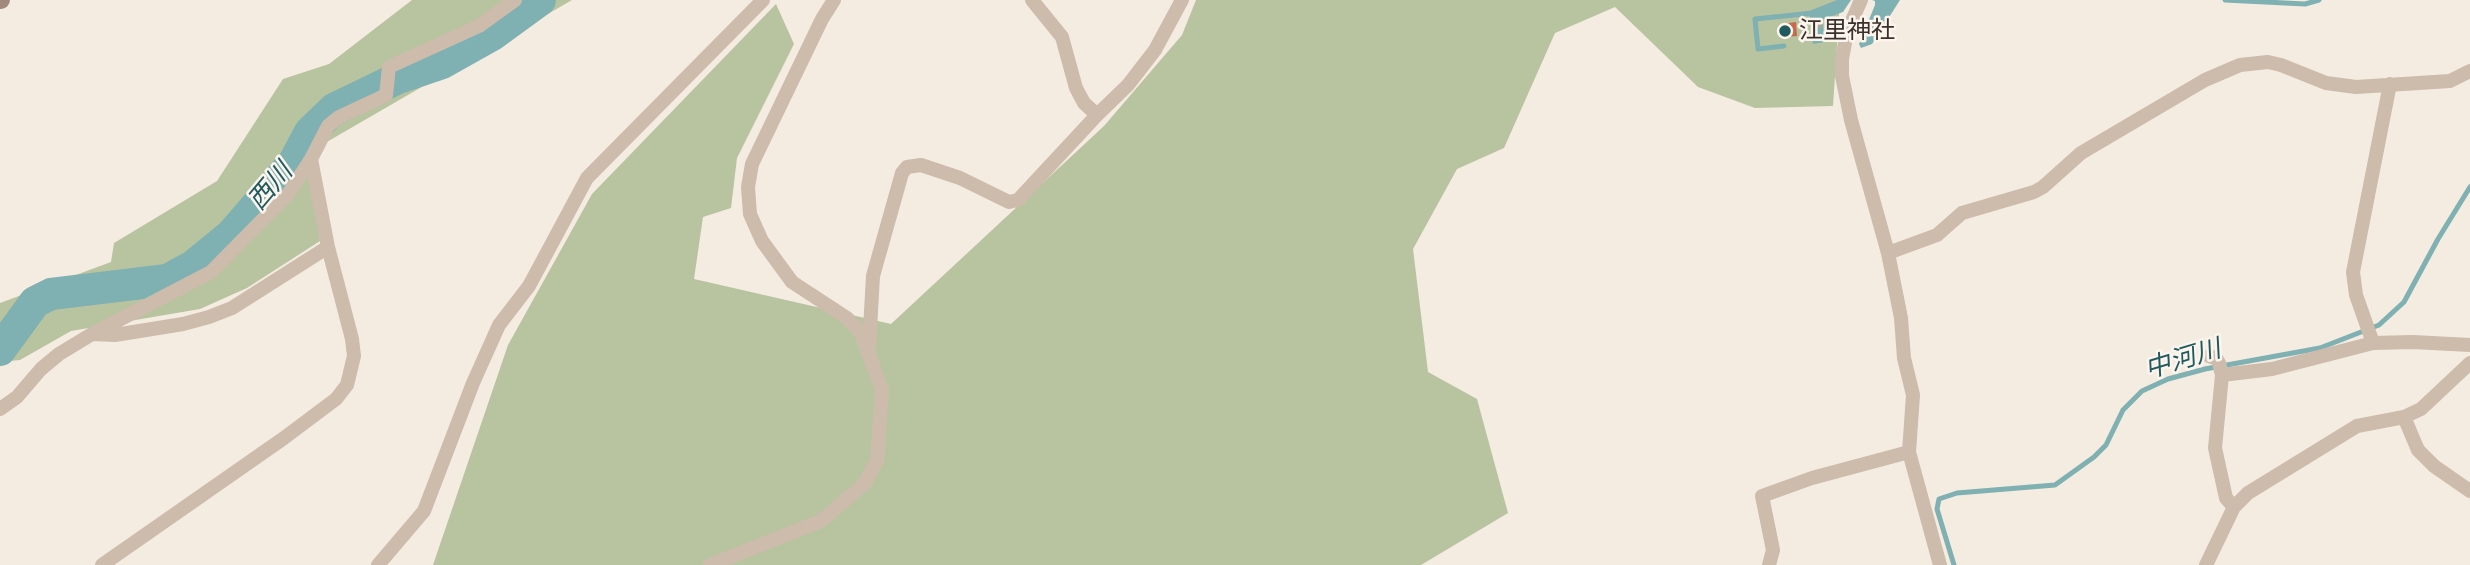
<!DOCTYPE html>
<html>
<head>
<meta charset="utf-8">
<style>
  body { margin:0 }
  canvas { display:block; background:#f4ebe1 }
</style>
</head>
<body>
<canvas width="2470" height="565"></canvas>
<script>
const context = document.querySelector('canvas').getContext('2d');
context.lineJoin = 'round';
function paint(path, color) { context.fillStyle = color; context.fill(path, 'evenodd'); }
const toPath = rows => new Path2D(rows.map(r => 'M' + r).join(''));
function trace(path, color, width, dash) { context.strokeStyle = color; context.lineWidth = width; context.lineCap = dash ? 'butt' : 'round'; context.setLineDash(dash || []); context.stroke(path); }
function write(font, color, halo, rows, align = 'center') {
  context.font = font + ' "Fira Sans","Noto Sans JP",sans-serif'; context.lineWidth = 5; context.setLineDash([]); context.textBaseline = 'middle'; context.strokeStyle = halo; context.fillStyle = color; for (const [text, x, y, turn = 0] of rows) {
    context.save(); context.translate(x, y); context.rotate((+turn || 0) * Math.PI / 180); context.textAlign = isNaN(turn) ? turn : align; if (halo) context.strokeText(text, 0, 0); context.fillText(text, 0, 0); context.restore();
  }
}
const green = toPath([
  [412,0,572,0,306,154,320,241,247,288,200,309,71,331,20,360,0,362,0,303,111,262,114,243,217,181,283,79,329,64],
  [1196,0,1840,0,1833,106,1755,108,1698,87,1615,7,1555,33,1504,148,1457,169,1413,249,1428,372,1477,399,1508,513,1421,565,433,565,508,345,592,194,776,4,794,44,737,158,731,208,703,217,694,279,891,324,1104,126,1182,35]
]);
const water = toPath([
  [1837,0,1851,0,1843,12,1822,20,1825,42,1813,44,1809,11],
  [1872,0,1900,0,1872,44,1861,48,1859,44,1875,5,1875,1]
]);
const stream = toPath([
  [2225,0,2305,4,2319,0],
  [1784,46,1758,49,1755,19,1813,13],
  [1954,565,1937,509,1939,499,1957,493,2055,485,2094,457,2106,445,2123,410,2142,391,2168,379,2205,369,2320,348,2379,325,2404,302,2438,239,2470,187]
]);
const river = toPath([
  [0,350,35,302,51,294,167,280,193,266,232,234,294,162,310,132,334,109,398,78,442,63,492,35,540,0]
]);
const building = toPath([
  [1796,22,1797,36,1784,37,1782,24]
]);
const path = toPath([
  [1803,28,1835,24]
]);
const street = toPath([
  [1032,0,1062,37,1076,88,1084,103,1097,115],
  [1861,0,1847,32,1842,59,1842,76,1851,120,1888,253,1901,318,1904,358,1913,395,1909,452,1940,565],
  [1888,253,1937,235,1962,213,2034,192,2043,187,2081,153,2205,80,2240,65,2268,62,2281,65,2326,83,2356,87,2450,81,2470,71],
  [93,334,115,335,183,324,209,317,232,308,328,247],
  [2373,343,2356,295,2353,272,2390,84],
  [869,347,873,276,902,173,907,167,921,165,960,178,1009,202,1018,200,1097,115,1128,85,1155,50,1182,0],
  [2209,356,2216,358,2219,363,2222,375,2215,448,2226,498,2234,507],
  [2222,375,2272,369,2373,343,2413,342,2470,345],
  [0,409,17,397,41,369,59,354,92,334,211,272,288,194,311,159,328,126,339,117,386,95,389,67,479,26,515,0],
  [2404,417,2418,450,2434,466,2470,491],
  [102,565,284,438,336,399,347,385,354,356,352,339,328,247,311,159],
  [378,565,424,511,473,383,499,325,529,286,587,178,763,0],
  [710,565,821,521,865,483,877,460,882,390,861,333,847,318,792,282,762,241,750,214,748,187,752,164,822,19,834,0],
  [1769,565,1773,550,1762,496,1812,478,1909,452],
  [2206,565,2234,507,2248,493,2357,426,2404,417,2421,409,2470,363]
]);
const secondary = toPath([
  [0,0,1,0]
]);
const markers = [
  [1785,31,7,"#1f5a5e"]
];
const poiNames = [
  ["江里神社",1799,31]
];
const waterNames = [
  ["西川",271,187,-50],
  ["中河川",2183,360,-17]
];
paint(green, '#b8c4a0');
paint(water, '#7fb0b2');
trace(stream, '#7fb0b2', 5);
trace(river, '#7fb0b2', 32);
paint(building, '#c8694b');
trace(path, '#b9a596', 3.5, [3.5, 3.5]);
trace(street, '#cdbbac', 14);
trace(secondary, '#a18a7d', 18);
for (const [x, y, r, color] of markers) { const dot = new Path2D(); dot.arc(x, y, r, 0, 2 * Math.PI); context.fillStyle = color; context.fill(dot); trace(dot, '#fbf5ee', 2.5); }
write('24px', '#3b302b', '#fbf5ee', poiNames, 'left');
write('italic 26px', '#1f5a5e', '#fbf5ee', waterNames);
</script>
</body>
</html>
